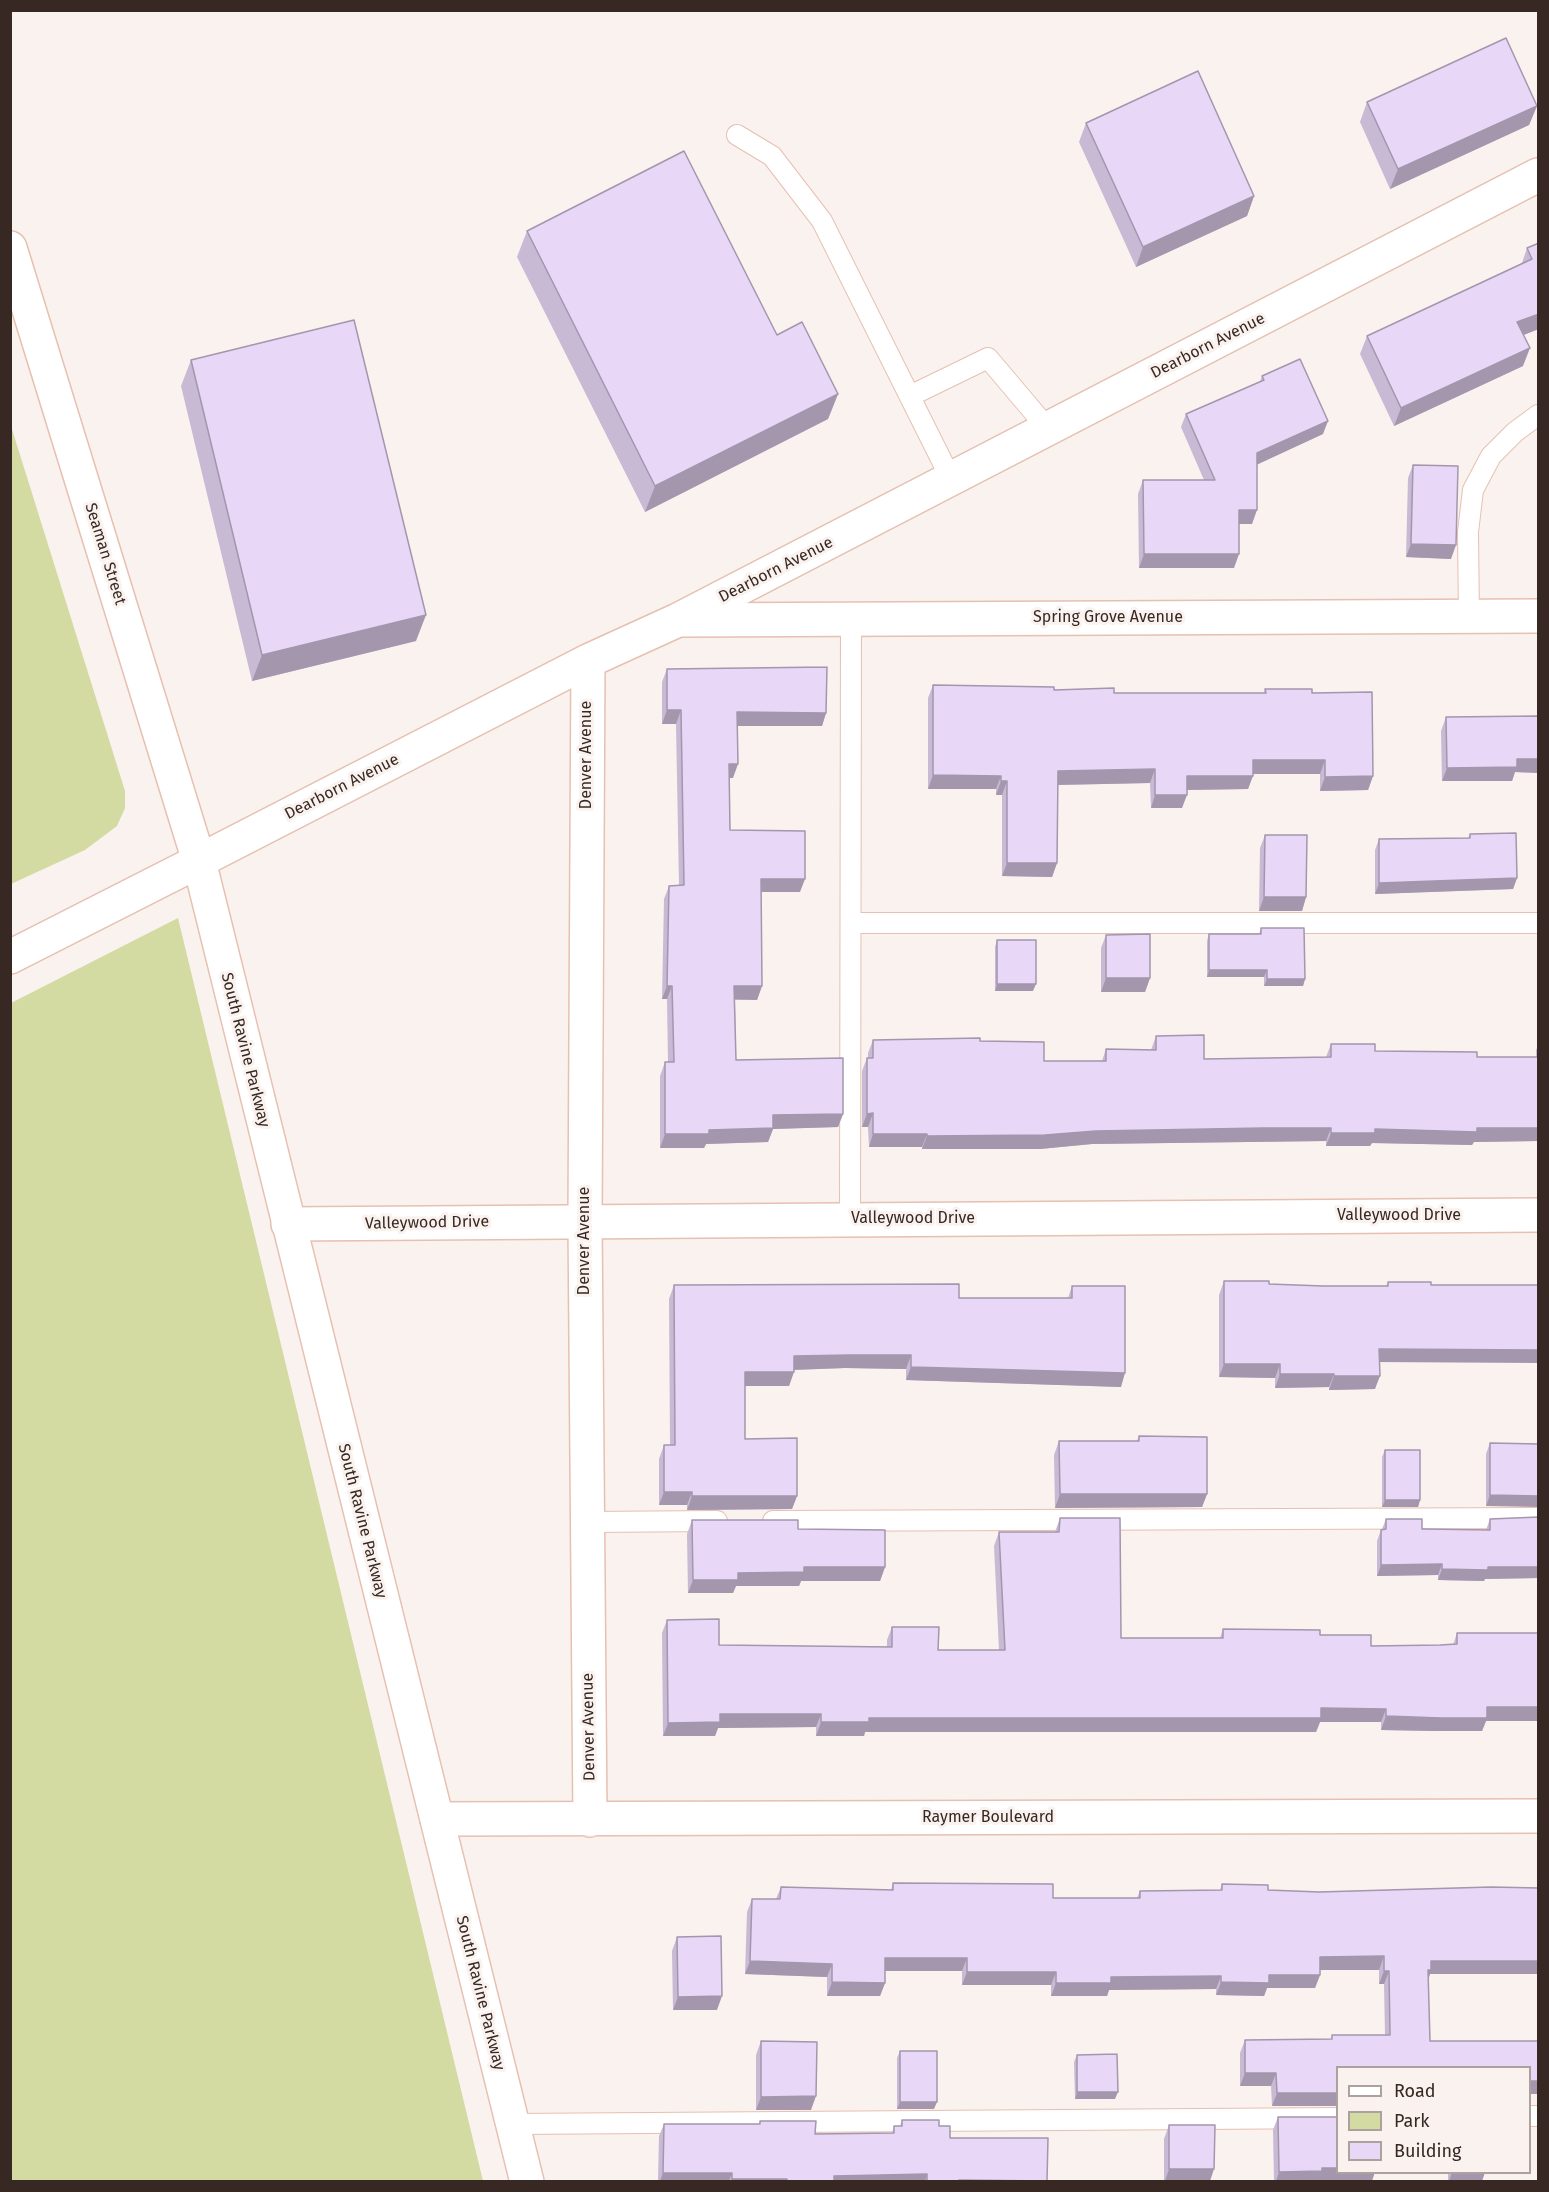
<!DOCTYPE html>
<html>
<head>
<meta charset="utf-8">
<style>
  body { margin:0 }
  #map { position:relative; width:1549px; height:2192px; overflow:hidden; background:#faf2ee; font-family:"Fira Sans",sans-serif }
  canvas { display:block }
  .frame { position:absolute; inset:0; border:12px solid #372823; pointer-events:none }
  .legend { position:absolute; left:1336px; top:2066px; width:195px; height:108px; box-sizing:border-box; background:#faf2ee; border:2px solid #aca19d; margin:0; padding:8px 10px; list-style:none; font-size:18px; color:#372823 }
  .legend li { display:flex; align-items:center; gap:12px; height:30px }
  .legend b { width:30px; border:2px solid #aca19d }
</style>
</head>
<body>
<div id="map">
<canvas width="1549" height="2192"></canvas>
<div class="frame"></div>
<ul class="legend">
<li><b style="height:8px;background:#fff"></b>Road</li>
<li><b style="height:16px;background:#d3daa2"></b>Park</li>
<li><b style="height:16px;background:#e9d7f7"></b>Building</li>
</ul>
</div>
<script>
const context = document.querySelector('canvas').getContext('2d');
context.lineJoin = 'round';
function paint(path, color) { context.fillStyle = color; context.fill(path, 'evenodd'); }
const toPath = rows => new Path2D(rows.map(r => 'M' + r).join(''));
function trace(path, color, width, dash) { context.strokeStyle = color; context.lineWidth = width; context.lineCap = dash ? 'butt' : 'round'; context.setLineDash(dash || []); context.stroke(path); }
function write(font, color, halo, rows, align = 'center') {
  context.font = font + ' "Fira Sans",sans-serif'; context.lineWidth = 6; context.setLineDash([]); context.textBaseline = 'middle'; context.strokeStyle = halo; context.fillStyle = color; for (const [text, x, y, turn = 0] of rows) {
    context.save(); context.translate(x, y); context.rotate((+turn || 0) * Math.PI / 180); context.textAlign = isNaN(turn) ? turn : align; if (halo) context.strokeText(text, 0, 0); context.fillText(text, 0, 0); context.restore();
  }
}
const green = toPath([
  [11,426,125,791,125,808,117,826,85,850,11,884],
  [178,918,483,2181,11,2181,11,1003]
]);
const lane = toPath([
  [737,135,772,156,822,221,951,479],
  [910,396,988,358,1048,429],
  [1469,617,1468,532,1473,490,1491,456,1515,432,1538,415],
  [851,923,1538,923],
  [850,1220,851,619],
  [773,1521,1538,1518],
  [587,1522,717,1521],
  [1530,2116,1538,2116],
  [512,2124,1338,2118]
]);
const street = toPath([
  [683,620,1538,616],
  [588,661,585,1221,590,1820],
  [199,861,588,661,678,620,1538,175],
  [288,1224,1538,1215],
  [437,1819,1538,1816]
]);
const secondary = toPath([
  [10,248,199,861,527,2182],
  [10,957,199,861]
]);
const wall = toPath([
  [1367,102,1537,106,1529,125,1390,189,1360,122],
  [1086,123,1254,196,1247,216,1136,267,1079,142],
  [527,231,777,335,838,394,828,419,645,512,517,257],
  [1539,243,1523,335,1523,366,1394,426,1360,354,1367,336,1522,263,1527,248],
  [191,360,416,641,252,681,181,386],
  [1262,376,1323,434,1257,464,1252,524,1239,524,1234,568,1139,568,1138,494,1143,480,1204,480,1181,427,1186,414,1260,382],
  [1413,465,1451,559,1406,557,1408,478],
  [667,669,826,713,822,726,737,726,733,778,729,778,730,830,800,892,761,892,762,986,757,1000,735,1000,736,1060,843,1114,838,1127,773,1129,768,1142,706,1144,704,1148,660,1148,660,1076,665,1062,668,1062,667,999,662,999,664,899,669,886,679,885,676,724,662,724,662,682],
  [933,685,1114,693,1264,693,1265,689,1312,693,1373,776,1368,790,1320,791,1320,774,1253,774,1248,789,1187,790,1182,808,1151,808,1150,783,1058,785,1057,863,1052,877,1002,876,1002,795,996,795,996,789,928,789,928,698],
  [1539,704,1539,773,1515,772,1512,781,1442,781,1441,731,1446,717,1537,716,1537,707],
  [1470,834,1517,878,1513,889,1375,894,1375,850,1379,839,1468,838],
  [1265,835,1306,897,1302,911,1259,911,1260,848],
  [1261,928,1305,979,1303,986,1264,986,1264,977,1207,977,1207,941,1209,934,1259,934],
  [1106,935,1150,978,1145,992,1101,992,1101,948],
  [997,940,1033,991,995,991,995,947],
  [1539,942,1539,989,1537,989,1537,946],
  [1156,1036,1204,1059,1326,1057,1331,1044,1375,1051,1477,1057,1536,1057,1536,1050,1539,1044,1539,1141,1474,1142,1472,1145,1372,1143,1370,1146,1326,1146,1326,1141,1092,1144,1040,1149,922,1149,922,1147,869,1147,868,1127,862,1127,862,1071,867,1058,868,1058,868,1053,873,1040,980,1041,1044,1061,1102,1061,1106,1049,1151,1050],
  [1224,1281,1269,1284,1323,1286,1386,1286,1388,1282,1379,1362,1375,1389,1329,1390,1329,1387,1275,1388,1275,1378,1219,1377,1219,1295],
  [674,1285,959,1298,1068,1298,1072,1286,1121,1387,906,1380,906,1369,845,1368,794,1370,789,1386,745,1386,745,1439,797,1496,792,1509,687,1510,687,1505,659,1505,659,1459,664,1445,670,1445,669,1299],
  [1139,1436,1207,1494,1202,1507,1055,1508,1054,1455,1059,1441,1137,1441],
  [1490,1443,1539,1444,1486,1506,1486,1454],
  [1385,1450,1420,1500,1418,1507,1382,1507,1382,1457],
  [1539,1517,1539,1578,1485,1579,1484,1581,1438,1580,1438,1575,1377,1576,1377,1541,1381,1530,1382,1529,1386,1519,1422,1529,1486,1530,1490,1519],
  [1060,1518,1121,1638,1220,1638,1223,1629,1320,1635,1371,1646,1440,1645,1453,1645,1457,1633,1539,1633,1539,1721,1486,1721,1482,1731,1436,1731,1381,1730,1381,1722,1320,1722,1316,1732,865,1732,864,1736,816,1736,816,1727,718,1728,715,1736,663,1736,662,1633,667,1620,719,1645,887,1647,887,1640,892,1627,938,1650,999,1650,994,1546,999,1532,1055,1532],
  [692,1520,798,1529,885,1567,880,1581,801,1581,799,1586,736,1586,733,1593,688,1593,687,1534],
  [893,1883,1053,1884,1053,1898,1137,1898,1140,1891,1220,1890,1222,1884,1268,1885,1268,1890,1319,1892,1491,1887,1539,1888,1539,1974,1430,1974,1428,1978,1430,2041,1539,2041,1539,2094,1530,2094,1530,2067,1338,2067,1338,2106,1272,2106,1271,2086,1240,2086,1240,2053,1245,2040,1331,2039,1332,2035,1385,2035,1384,1984,1379,1984,1379,1970,1320,1970,1320,1975,1315,1988,1267,1988,1264,1996,1216,1995,1216,1989,1109,1990,1107,1996,1051,1996,1051,1985,962,1985,962,1971,885,1971,885,1983,880,1996,827,1996,827,1977,745,1974,747,1912,752,1899,776,1899,781,1887,891,1890],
  [677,1937,717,2010,673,2010,672,1951],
  [761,2041,811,2110,756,2110,756,2055],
  [900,2051,934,2109,897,2109,897,2058],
  [1077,2055,1115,2099,1075,2099,1074,2062],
  [1278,2117,1319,2181,1274,2181,1273,2130],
  [902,2120,939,2126,950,2138,1048,2138,1047,2181,658,2181,659,2136,664,2124,759,2124,760,2121,815,2134,892,2133,894,2126,900,2126],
  [1169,2125,1210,2181,1164,2181,1164,2139],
  [1448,2172,1485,2172,1482,2181,1448,2181]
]);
const shadedWall = toPath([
  [1537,106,1529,125,1390,189,1398,169],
  [1254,196,1247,216,1136,267,1143,247],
  [1539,314,1539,329,1511,340,1517,322],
  [1530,348,1523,366,1394,426,1401,408],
  [838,394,828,419,645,512,655,486],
  [1328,421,1323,434,1252,467,1257,453],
  [1239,510,1257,510,1252,524,1234,524],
  [1411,544,1456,545,1451,559,1406,557],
  [1144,554,1239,554,1234,568,1139,568],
  [426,615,416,641,252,681,262,655],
  [667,710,681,710,676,724,662,724],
  [737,712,826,713,822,726,732,726],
  [1517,759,1539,759,1539,773,1515,772,1512,781,1442,781,1447,768],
  [1253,760,1325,760,1320,774,1248,774],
  [729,764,738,764,733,778,724,778],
  [1155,769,1150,783,1053,785,1058,771],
  [933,775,1001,776,996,789,928,789],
  [1187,776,1253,776,1248,789,1182,790],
  [1373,776,1368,790,1320,791,1325,777],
  [1001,781,1007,781,1002,795,996,795],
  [1155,795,1187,795,1182,808,1151,808],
  [1007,863,1057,863,1052,877,1002,876],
  [1517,878,1513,889,1375,894,1379,883],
  [761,879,805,879,800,892,756,892],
  [1264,897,1306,897,1302,911,1259,911],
  [1209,970,1267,970,1264,977,1207,977],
  [1106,978,1150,978,1145,992,1101,992],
  [1267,979,1305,979,1303,986,1264,986],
  [997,984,1036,984,1033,991,995,991],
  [667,986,672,986,667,999,662,999],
  [734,986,762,986,757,1000,729,999],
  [873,1113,868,1127,862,1127,867,1114],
  [843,1114,838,1127,773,1129,768,1142,706,1144,704,1148,660,1148,665,1134,709,1130,773,1115],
  [1263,1128,1331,1128,1326,1141,1092,1144,1040,1149,922,1149,927,1136,1096,1131],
  [1539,1128,1539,1141,1474,1142,1472,1145,1372,1143,1370,1146,1326,1146,1331,1133,1375,1129],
  [873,1134,927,1134,922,1147,869,1147],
  [1379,1349,1539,1350,1539,1363,1374,1362],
  [850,1355,911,1355,906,1369,845,1368,789,1370,794,1356],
  [1224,1364,1280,1364,1275,1378,1219,1377],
  [911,1367,1125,1373,1121,1387,906,1380],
  [745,1372,794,1372,789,1386,740,1386],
  [1280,1374,1334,1374,1329,1387,1275,1388],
  [1334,1376,1380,1376,1375,1389,1329,1390],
  [664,1492,692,1492,687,1505,659,1505],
  [1060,1494,1207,1494,1202,1507,1055,1508],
  [1490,1495,1539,1496,1539,1507,1486,1506],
  [692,1496,797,1496,792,1509,687,1510],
  [1385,1500,1420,1500,1418,1507,1382,1507],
  [1442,1564,1438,1575,1377,1576,1381,1565],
  [804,1567,885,1567,880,1581,801,1581,799,1586,736,1586,733,1593,688,1593,693,1580,738,1573],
  [1488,1567,1539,1567,1539,1578,1485,1579,1484,1581,1438,1580,1442,1569],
  [1487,1707,1539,1707,1539,1721,1486,1721,1482,1731,1436,1731,1381,1730,1386,1716],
  [1321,1708,1386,1709,1381,1722,1320,1722,1316,1732,865,1732,864,1736,816,1736,821,1722,869,1718],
  [720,1714,821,1714,816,1727,718,1728,715,1736,663,1736,668,1723],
  [1384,1956,1379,1970,1315,1970,1320,1957],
  [885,1958,967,1958,962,1971,880,1971],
  [750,1961,832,1964,827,1977,745,1974],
  [1431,1961,1539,1961,1539,1974,1430,1974,1427,1984,1424,1984],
  [1384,1971,1389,1971,1384,1984,1379,1984],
  [967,1972,1056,1972,1051,1985,962,1985],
  [1269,1975,1320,1975,1315,1988,1267,1988,1264,1996,1216,1995,1221,1982],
  [1221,1976,1216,1989,1109,1990,1107,1996,1051,1996,1056,1983,1111,1977],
  [832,1982,885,1983,880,1996,827,1996],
  [722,1996,717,2010,673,2010,678,1997],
  [1245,2073,1276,2073,1271,2086,1240,2086],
  [1530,2081,1539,2081,1539,2094,1530,2094],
  [1077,2092,1118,2092,1115,2099,1075,2099],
  [1277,2093,1338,2093,1338,2106,1272,2106],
  [816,2096,811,2110,756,2110,761,2097],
  [900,2102,937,2102,934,2109,897,2109],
  [1322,2168,1338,2168,1338,2172,1375,2172,1372,2181,1276,2181,1279,2172],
  [1169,2169,1214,2169,1210,2181,1165,2181],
  [1452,2172,1485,2172,1482,2181,1449,2181],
  [663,2173,732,2173,729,2181,660,2181],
  [927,2174,925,2181,832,2181,834,2176],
  [732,2179,787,2179,786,2181,731,2181],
  [959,2180,1047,2181,959,2181]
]);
const building = toPath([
  [1506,38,1537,106,1398,169,1367,102,1506,38],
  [1198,71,1254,196,1143,247,1086,123,1198,71],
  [684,151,777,335,802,322,838,394,655,486,527,231,684,151],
  [1539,243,1539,314,1517,322,1530,348,1401,408,1367,336,1532,259,1527,248,1539,243],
  [354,320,426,615,262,655,191,360,354,320],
  [1300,359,1328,421,1257,453,1257,510,1239,510,1239,554,1144,554,1143,480,1215,480,1186,414,1264,380,1262,376,1300,359],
  [1413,465,1458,466,1456,545,1411,544,1413,465],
  [827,667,826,713,737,712,738,764,729,764,730,830,805,831,805,879,761,879,762,986,734,986,736,1060,843,1058,843,1114,773,1115,773,1128,709,1130,709,1134,665,1134,665,1062,674,1062,672,986,667,986,669,886,684,885,681,710,667,710,667,669,827,667],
  [933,685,1054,687,1054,690,1114,688,1114,693,1266,693,1265,689,1312,689,1312,693,1372,692,1373,776,1325,777,1325,760,1253,760,1253,776,1187,776,1187,795,1155,795,1155,769,1058,771,1057,863,1007,863,1007,781,1001,781,1001,776,933,775,933,685],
  [1539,716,1539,759,1517,759,1517,767,1447,768,1446,717,1539,716],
  [1516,833,1517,878,1379,883,1379,839,1470,838,1470,834,1516,833],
  [1265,835,1307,835,1306,897,1264,897,1265,835],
  [1261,928,1304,928,1305,979,1267,979,1267,970,1209,970,1209,934,1261,934,1261,928],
  [1150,934,1150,978,1106,978,1106,935,1150,934],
  [997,940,1036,940,1036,984,997,984,997,940],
  [1204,1035,1204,1059,1331,1057,1331,1044,1375,1044,1375,1051,1477,1052,1477,1057,1539,1057,1539,1128,1477,1128,1477,1132,1375,1129,1375,1133,1331,1133,1331,1128,1263,1128,1096,1131,1045,1135,927,1136,927,1134,873,1134,873,1113,867,1114,867,1058,873,1058,873,1040,980,1038,980,1041,1044,1042,1044,1061,1106,1061,1106,1049,1156,1050,1156,1036,1204,1035],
  [1224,1281,1269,1281,1269,1284,1323,1286,1388,1286,1388,1282,1431,1282,1431,1285,1539,1285,1539,1350,1379,1349,1380,1376,1334,1376,1334,1374,1280,1374,1280,1364,1224,1364,1224,1281],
  [959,1284,959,1298,1072,1298,1072,1286,1125,1286,1125,1373,911,1367,911,1355,850,1355,794,1356,794,1372,745,1372,745,1439,797,1438,797,1496,692,1496,692,1492,664,1492,664,1445,675,1445,674,1285,959,1284],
  [1139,1436,1207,1437,1207,1494,1060,1494,1059,1441,1139,1441,1139,1436],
  [1490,1443,1539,1444,1539,1496,1490,1495,1490,1443],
  [1385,1450,1420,1450,1420,1500,1385,1500,1385,1450],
  [1539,1517,1539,1567,1488,1567,1488,1570,1442,1569,1442,1564,1381,1565,1381,1530,1386,1529,1386,1519,1422,1519,1422,1529,1425,1529,1490,1530,1490,1519,1539,1517],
  [1060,1518,1120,1518,1121,1638,1223,1638,1223,1629,1320,1630,1320,1635,1371,1635,1371,1646,1440,1645,1457,1644,1457,1633,1539,1633,1539,1707,1487,1707,1487,1718,1441,1718,1386,1716,1386,1709,1321,1708,1321,1718,869,1718,869,1722,821,1722,821,1714,720,1714,720,1722,668,1723,667,1620,719,1619,719,1645,892,1647,892,1627,939,1627,938,1650,1005,1650,999,1532,1059,1532,1060,1518],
  [692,1520,798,1520,798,1529,885,1530,885,1567,804,1567,804,1572,738,1573,738,1580,693,1580,692,1520],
  [893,1883,1053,1884,1053,1898,1140,1898,1140,1891,1222,1890,1222,1884,1268,1885,1268,1890,1319,1892,1491,1887,1539,1888,1539,1961,1431,1961,1431,1970,1428,1970,1430,2041,1539,2041,1539,2081,1530,2081,1530,2067,1338,2067,1338,2093,1277,2093,1276,2073,1245,2073,1245,2040,1332,2039,1332,2035,1390,2035,1389,1971,1384,1971,1384,1956,1320,1957,1320,1975,1269,1975,1269,1983,1221,1982,1221,1976,1111,1977,1111,1983,1056,1983,1056,1972,967,1972,967,1958,885,1958,885,1983,832,1982,832,1964,750,1961,752,1899,780,1899,781,1887,893,1890,893,1883],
  [721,1936,722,1996,678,1997,677,1937,721,1936],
  [761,2041,817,2042,816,2096,761,2097,761,2041],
  [900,2051,937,2051,937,2102,900,2102,900,2051],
  [1117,2054,1118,2092,1077,2092,1077,2055,1117,2054],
  [1278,2117,1338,2117,1338,2168,1322,2168,1322,2171,1279,2172,1278,2117],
  [902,2120,939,2120,939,2126,950,2126,950,2138,1048,2138,1047,2181,959,2180,959,2181,927,2181,927,2174,834,2176,834,2181,787,2181,787,2179,732,2179,732,2173,663,2173,664,2124,760,2124,760,2121,816,2121,815,2134,894,2133,894,2126,902,2126,902,2120],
  [1169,2125,1215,2125,1214,2169,1169,2169,1169,2125]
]);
const streetNames = [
  ["Dearborn Avenue",1208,346,-27],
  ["Seaman Street",105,554,73],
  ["Dearborn Avenue",776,570,-27],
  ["Spring Grove Avenue",1108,618],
  ["Denver Avenue",587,755,-90],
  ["Dearborn Avenue",342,787,-27],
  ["South Ravine Parkway",245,1050,76],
  ["Valleywood Drive",1399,1216],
  ["Valleywood Drive",913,1219],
  ["Valleywood Drive",427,1223,-1],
  ["Denver Avenue",585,1241,-90],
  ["South Ravine Parkway",362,1521,76],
  ["Denver Avenue",589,1727,-91],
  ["Raymer Boulevard",988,1818],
  ["South Ravine Parkway",480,1993,76]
];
paint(green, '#d3daa2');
trace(lane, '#e6c0b1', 22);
trace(street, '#e6c0b1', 36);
trace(secondary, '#e6c0b1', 36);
trace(lane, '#fff', 20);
trace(street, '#fff', 33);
trace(secondary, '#fff', 33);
paint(wall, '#c8b9d4');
paint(shadedWall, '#a396ad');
paint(building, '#e9d7f7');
trace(building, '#a396ad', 1.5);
write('16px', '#372823', '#faf2ee', streetNames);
</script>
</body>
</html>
